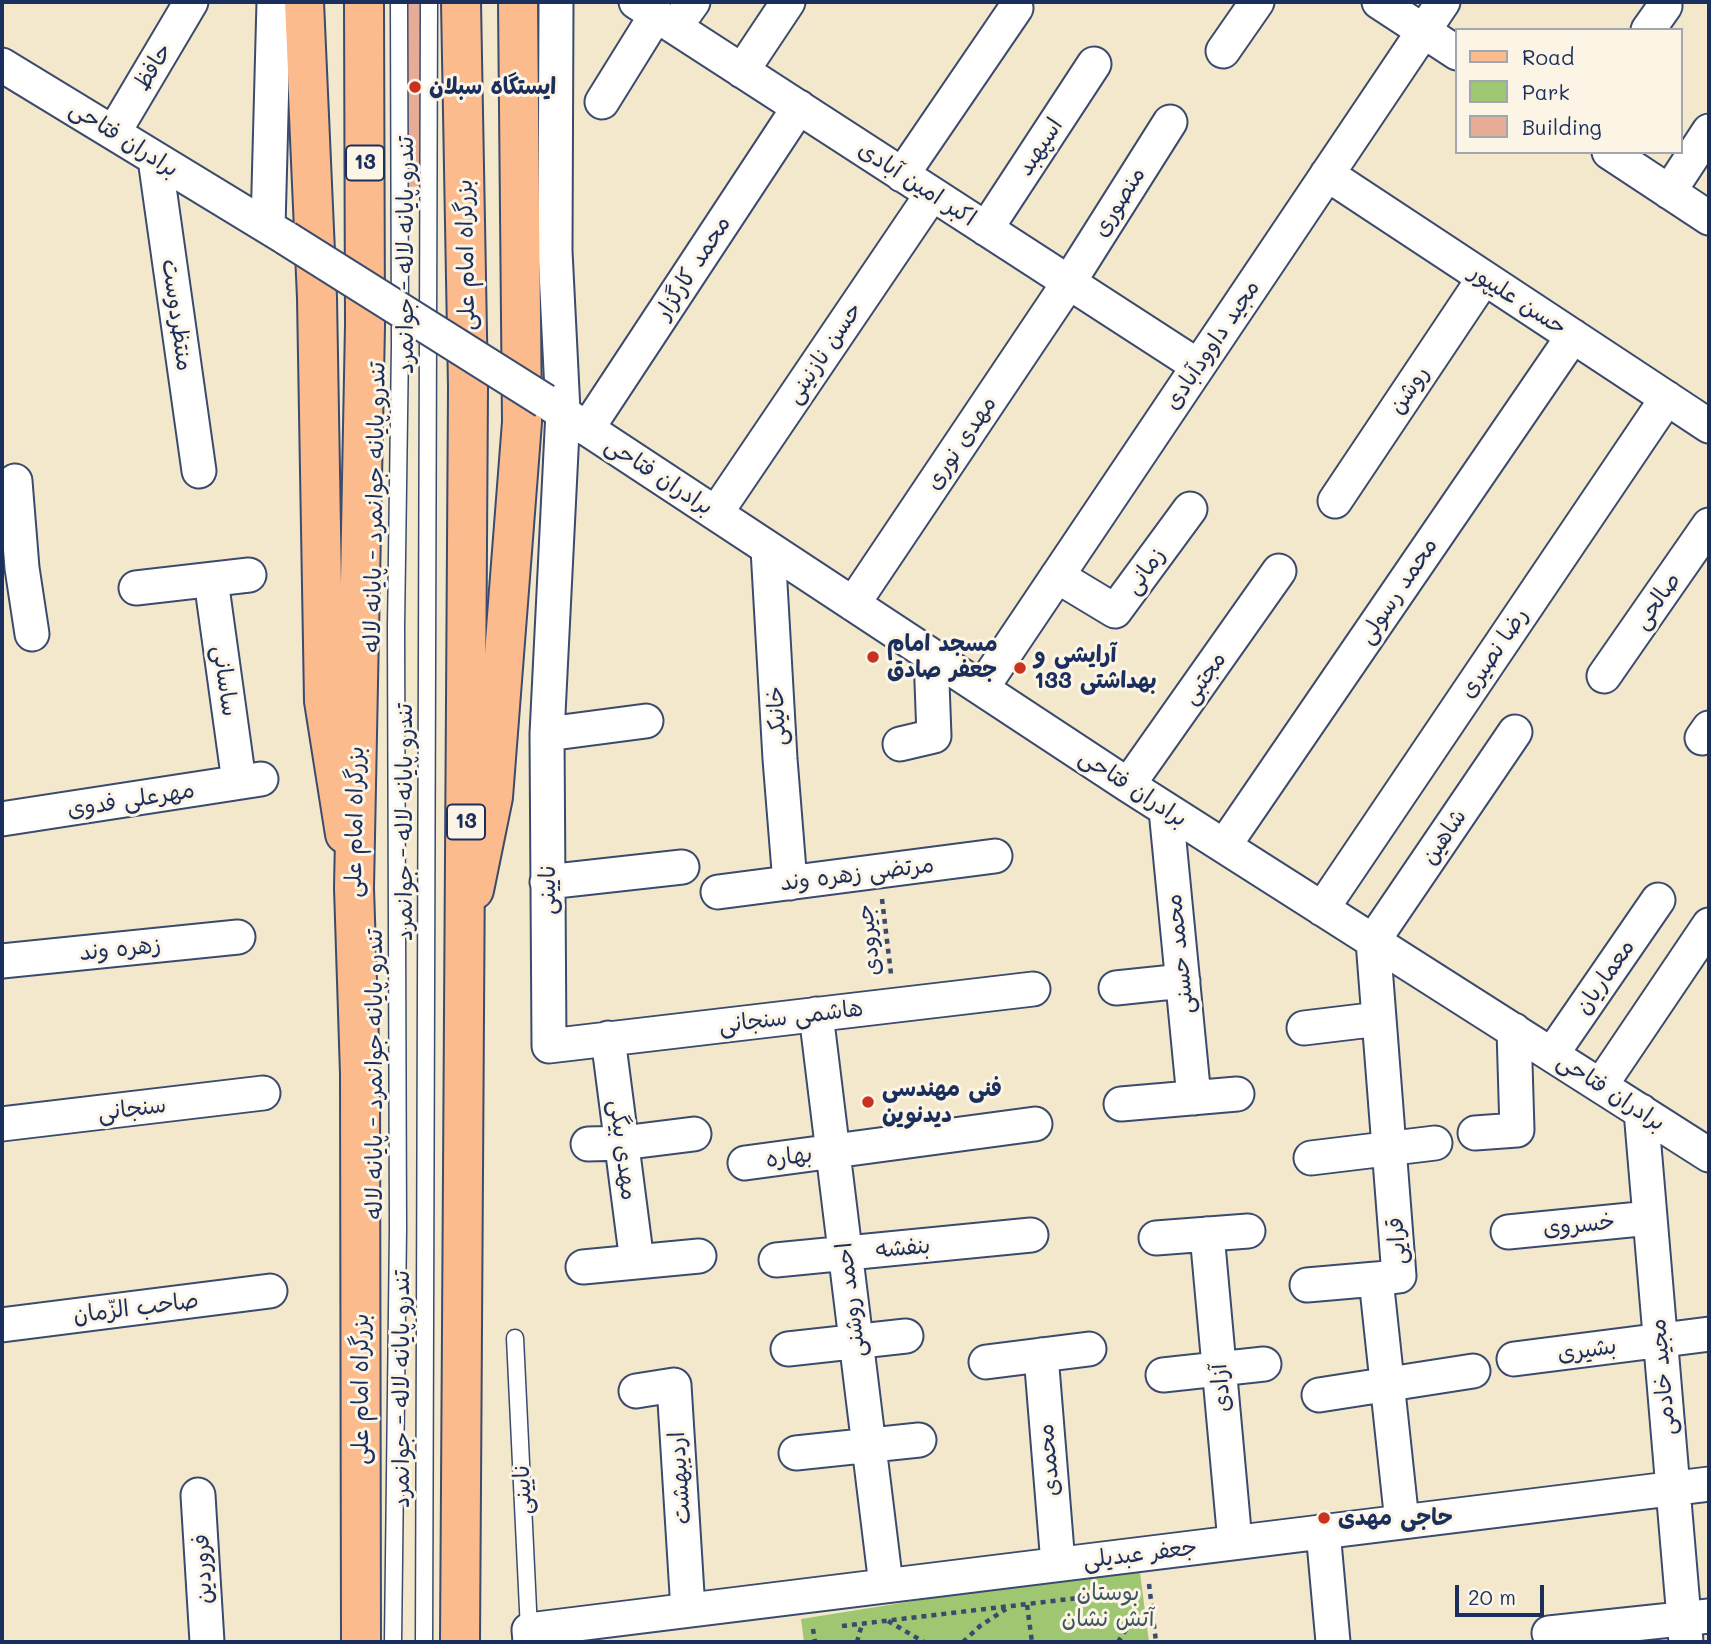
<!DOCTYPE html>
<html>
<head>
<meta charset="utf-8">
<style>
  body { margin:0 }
  #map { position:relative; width:1711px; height:1644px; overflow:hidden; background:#f3e8cc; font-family:Mali,sans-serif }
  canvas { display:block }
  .frame { position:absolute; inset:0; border:4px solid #1b2f5e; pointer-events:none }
  .legend { position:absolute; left:1455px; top:28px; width:228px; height:126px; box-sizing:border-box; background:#fcf5e5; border:2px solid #a2a6af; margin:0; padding:9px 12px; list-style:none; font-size:21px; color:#1b2f5e }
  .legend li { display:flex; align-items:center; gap:14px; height:35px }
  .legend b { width:35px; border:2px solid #a2a6af }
  .scale { position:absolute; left:1455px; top:1585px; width:89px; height:32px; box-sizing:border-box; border:4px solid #1b2f5e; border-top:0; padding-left:9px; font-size:21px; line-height:24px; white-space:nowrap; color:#1b2f5e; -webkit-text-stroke:5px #fcf5e5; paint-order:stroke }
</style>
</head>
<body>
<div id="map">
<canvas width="1711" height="1644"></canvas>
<div class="frame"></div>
<ul class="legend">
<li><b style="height:9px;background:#fbbb8c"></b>Road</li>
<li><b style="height:19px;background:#9fc772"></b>Park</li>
<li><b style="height:19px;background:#e6ac96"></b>Building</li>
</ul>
<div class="scale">20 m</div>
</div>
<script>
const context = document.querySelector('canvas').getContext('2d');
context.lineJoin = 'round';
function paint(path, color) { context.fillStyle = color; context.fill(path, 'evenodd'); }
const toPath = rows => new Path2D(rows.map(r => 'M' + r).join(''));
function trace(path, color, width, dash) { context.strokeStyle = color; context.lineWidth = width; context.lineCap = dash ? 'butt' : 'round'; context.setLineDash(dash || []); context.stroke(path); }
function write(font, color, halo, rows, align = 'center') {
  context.font = font + ' Mali,"Playpen Sans Arabic",sans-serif'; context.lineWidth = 6; context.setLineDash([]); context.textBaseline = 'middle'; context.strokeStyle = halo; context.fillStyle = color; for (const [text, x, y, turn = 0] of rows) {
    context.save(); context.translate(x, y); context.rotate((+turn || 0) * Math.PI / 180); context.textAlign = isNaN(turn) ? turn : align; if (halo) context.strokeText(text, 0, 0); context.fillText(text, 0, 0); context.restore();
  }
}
const green = toPath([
  [1139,1565,1149,1642,804,1642,801,1619]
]);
const building = toPath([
  [407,2,421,2,424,186,405,187]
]);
const path = toPath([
  [882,899,891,974],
  [1149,1584,1156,1642],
  [1027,1605,1032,1642],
  [888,1621,924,1642],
  [842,1626,1095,1596,1094,1591],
  [813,1629,815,1642],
  [857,1642,862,1624],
  [963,1642,980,1626,1006,1609],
  [1118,1642,1125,1631,1140,1618,1152,1611]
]);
const service = toPath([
  [515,1338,529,1630],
  [393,1642,398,1229,396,627,400,346,399,2],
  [424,1642,429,2]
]);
const minor = toPath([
  [556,2,555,251,563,411,547,734,549,1046,1033,989],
  [636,2,1198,366],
  [1379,2,1457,53],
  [675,27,693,2],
  [1648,30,1665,6],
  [1223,51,1257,2],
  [2,65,286,238],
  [742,71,788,2],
  [602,102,656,15],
  [114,132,191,2],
  [1609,152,1709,218],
  [155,159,199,471],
  [1327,174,1709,426],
  [902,175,1016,8],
  [1669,192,1709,131],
  [268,227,274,2],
  [986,229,1094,64],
  [548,403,1128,785,1709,1155],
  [587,429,799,107],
  [15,481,22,568,32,634],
  [1335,501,1484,278],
  [716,513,932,194],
  [768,549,780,759,790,883],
  [1057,576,1115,611,1190,509],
  [211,580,239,782],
  [136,588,249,575],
  [853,604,1069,282,1170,122],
  [1604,676,1709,525],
  [982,688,1443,2],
  [547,734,646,721],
  [1702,738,1709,728],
  [900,744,934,736,931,656],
  [1128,785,1279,571],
  [1166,810,1194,1098],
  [2,819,261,779],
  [1224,846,1573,336],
  [547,882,682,867],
  [718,892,995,856],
  [1322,909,1667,398],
  [2,961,238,937],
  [1116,988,1183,981],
  [816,1014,886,1585],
  [1304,1028,1379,1019],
  [608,1038,637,1262],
  [1552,1054,1658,900],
  [1601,1085,1709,925],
  [1121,1104,1237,1094],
  [1641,1111,1686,1642],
  [2,1124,263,1093],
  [1475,1133,1517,1130,1514,1030],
  [588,1144,622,1143,694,1134],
  [1311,1158,1435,1143],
  [745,1163,1035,1124],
  [1508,1232,1650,1218],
  [1207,1234,1235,1542],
  [1156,1238,1248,1231],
  [776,1260,1031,1235],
  [583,1267,699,1256],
  [1307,1285,1376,1279],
  [2,1325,270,1291],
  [788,1349,906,1336],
  [1041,1355,1058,1564],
  [1514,1359,1709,1334],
  [986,1362,1089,1349],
  [1163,1375,1264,1364],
  [636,1391,674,1385,688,1610],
  [1319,1395,1473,1371],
  [796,1453,919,1440],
  [198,1495,207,1642],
  [1402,1522,1376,1279,1399,1276,1373,941,1515,732],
  [1323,1531,1333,1642],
  [1549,1633,1709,1616],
  [530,1642,529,1630,1709,1484]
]);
const primary = toPath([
  [304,2,317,298,324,701,345,834],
  [474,890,493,797,522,422,518,2]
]);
const trunk = toPath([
  [361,1642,360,1074,354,888,365,325,364,2],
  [460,1642,468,388,461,2]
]);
const minorBridge = toPath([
  [286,238,545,401]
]);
const markers = [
  [415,87,7,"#c8321e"],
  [873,657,7,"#c8321e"],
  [1020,668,7,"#c8321e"],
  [868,1102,7,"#c8321e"],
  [1324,1518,7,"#c8321e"]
];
const shields = [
  [365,163,38],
  [466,822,38]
];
const shieldNames = [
  ["13",365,163],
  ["13",466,822]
];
const streetNames = [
  ["حافظ",153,67,-59],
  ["برادران فتاحی",124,139,32],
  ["اسپهبد",1040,147,-57],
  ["اکبر امین آبادی",917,184,33],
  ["منصوری",1119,202,-58],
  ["تندرو پایانه لاله - جوانمرد",406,255,-90],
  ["بزرگراه امام علی",466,255,-91],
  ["محمد کارگزار",693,268,-57],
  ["حسن علیپور",1518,300,33],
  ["منتظردوست",177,315,82],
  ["مجید داوودآبادی",1212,345,-56],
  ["حسن نازنینی",824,353,-56],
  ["روشن",1409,390,-56],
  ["مهدی نوری",961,443,-56],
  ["برادران فتاحی",659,476,33],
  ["تندرو پایانه جوانمرد - پایانه لاله",375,507,-89],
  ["زمانی",1145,571,-54],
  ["محمد رسولی",1398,591,-56],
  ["صالحی",1657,601,-55],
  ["رضا نصیری",1494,653,-56],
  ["مجتبی",1204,678,-55],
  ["ساسانی",225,681,82],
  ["خانیکی",777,716,-93],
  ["برادران فتاحی",1133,788,33],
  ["مهرعلی فدوی",131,800,-9],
  ["بزرگراه امام علی",355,822,-89],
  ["تندرو پایانه لاله - جوانمرد",405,822,-90],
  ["شاهین",1444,837,-56],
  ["مرتضی زهره وند",857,874,-7],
  ["نایینی",548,890,-90],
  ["جیرودی",869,940,-97],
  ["زهره وند",120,949,-6],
  ["محمد حسنی",1180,954,-96],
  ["معماریان",1605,977,-55],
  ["هاشمی سنجانی",791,1017,-7],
  ["تندرو پایانه جوانمرد - پایانه لاله",375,1074,-90],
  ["برادران فتاحی",1611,1092,33],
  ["سنجانی",132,1109,-7],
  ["مهدی بیگی",623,1150,83],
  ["بهاره",789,1157,-7],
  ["خسروی",1579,1225,-6],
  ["قرایی",1397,1241,-94],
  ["بنفشه",903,1248,-5],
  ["احمد روشنی",851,1300,-97],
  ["صاحب الزّمان",136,1308,-7],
  ["بشیری",1587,1350,-8],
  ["مجید خادمی",1663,1377,-95],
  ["آزادی",1221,1388,-95],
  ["بزرگراه امام علی",361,1389,-90],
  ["تندرو پایانه لاله - جوانمرد",402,1389,-90],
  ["محمدی",1049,1460,-95],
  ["اردیبهشت",680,1478,-94],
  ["نایینی",523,1490,-93],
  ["جعفر عبدیلی",1140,1554,-7],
  ["فروردین",203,1569,-93]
];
const poiNames = [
  ["ایستگاه سبلان",429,87],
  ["مسجد امام",887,644],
  ["جعفر صادق",887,670],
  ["آرایشی و",1034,655],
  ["بهداشتی 133",1034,681],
  ["فنی مهندسی",882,1089],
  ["دیدنوین",882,1115],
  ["حاجی مهدی",1338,1518]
];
const parkNames = [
  ["بوستان",1108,1593],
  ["آتش نشان",1108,1619]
];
paint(green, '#9fc772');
paint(building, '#e6ac96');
trace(service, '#3b4b6e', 19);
trace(minor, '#3b4b6e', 37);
trace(primary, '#3b4b6e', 42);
trace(trunk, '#3b4b6e', 42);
trace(path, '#3b4b6e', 4.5, [5, 5]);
trace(service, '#fff', 16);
trace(minor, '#fff', 33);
trace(primary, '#fbbb8c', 38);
trace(trunk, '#fbbb8c', 38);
trace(minorBridge, '#3b4b6e', 37, []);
trace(minorBridge, '#fff', 33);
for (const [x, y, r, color] of markers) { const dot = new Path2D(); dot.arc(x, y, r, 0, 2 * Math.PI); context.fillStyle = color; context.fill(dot); trace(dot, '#fcf5e5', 2.5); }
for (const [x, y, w] of shields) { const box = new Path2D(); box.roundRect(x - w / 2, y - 17.5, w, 35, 5); context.fillStyle = '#fcf5e5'; context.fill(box); trace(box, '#1b2f5e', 2); }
write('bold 21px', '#1b2f5e', null, shieldNames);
write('23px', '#1b2f5e', '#fcf5e5', streetNames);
write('bold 23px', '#1b2f5e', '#fcf5e5', poiNames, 'left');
write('23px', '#3c5563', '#fcf5e5', parkNames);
</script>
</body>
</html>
